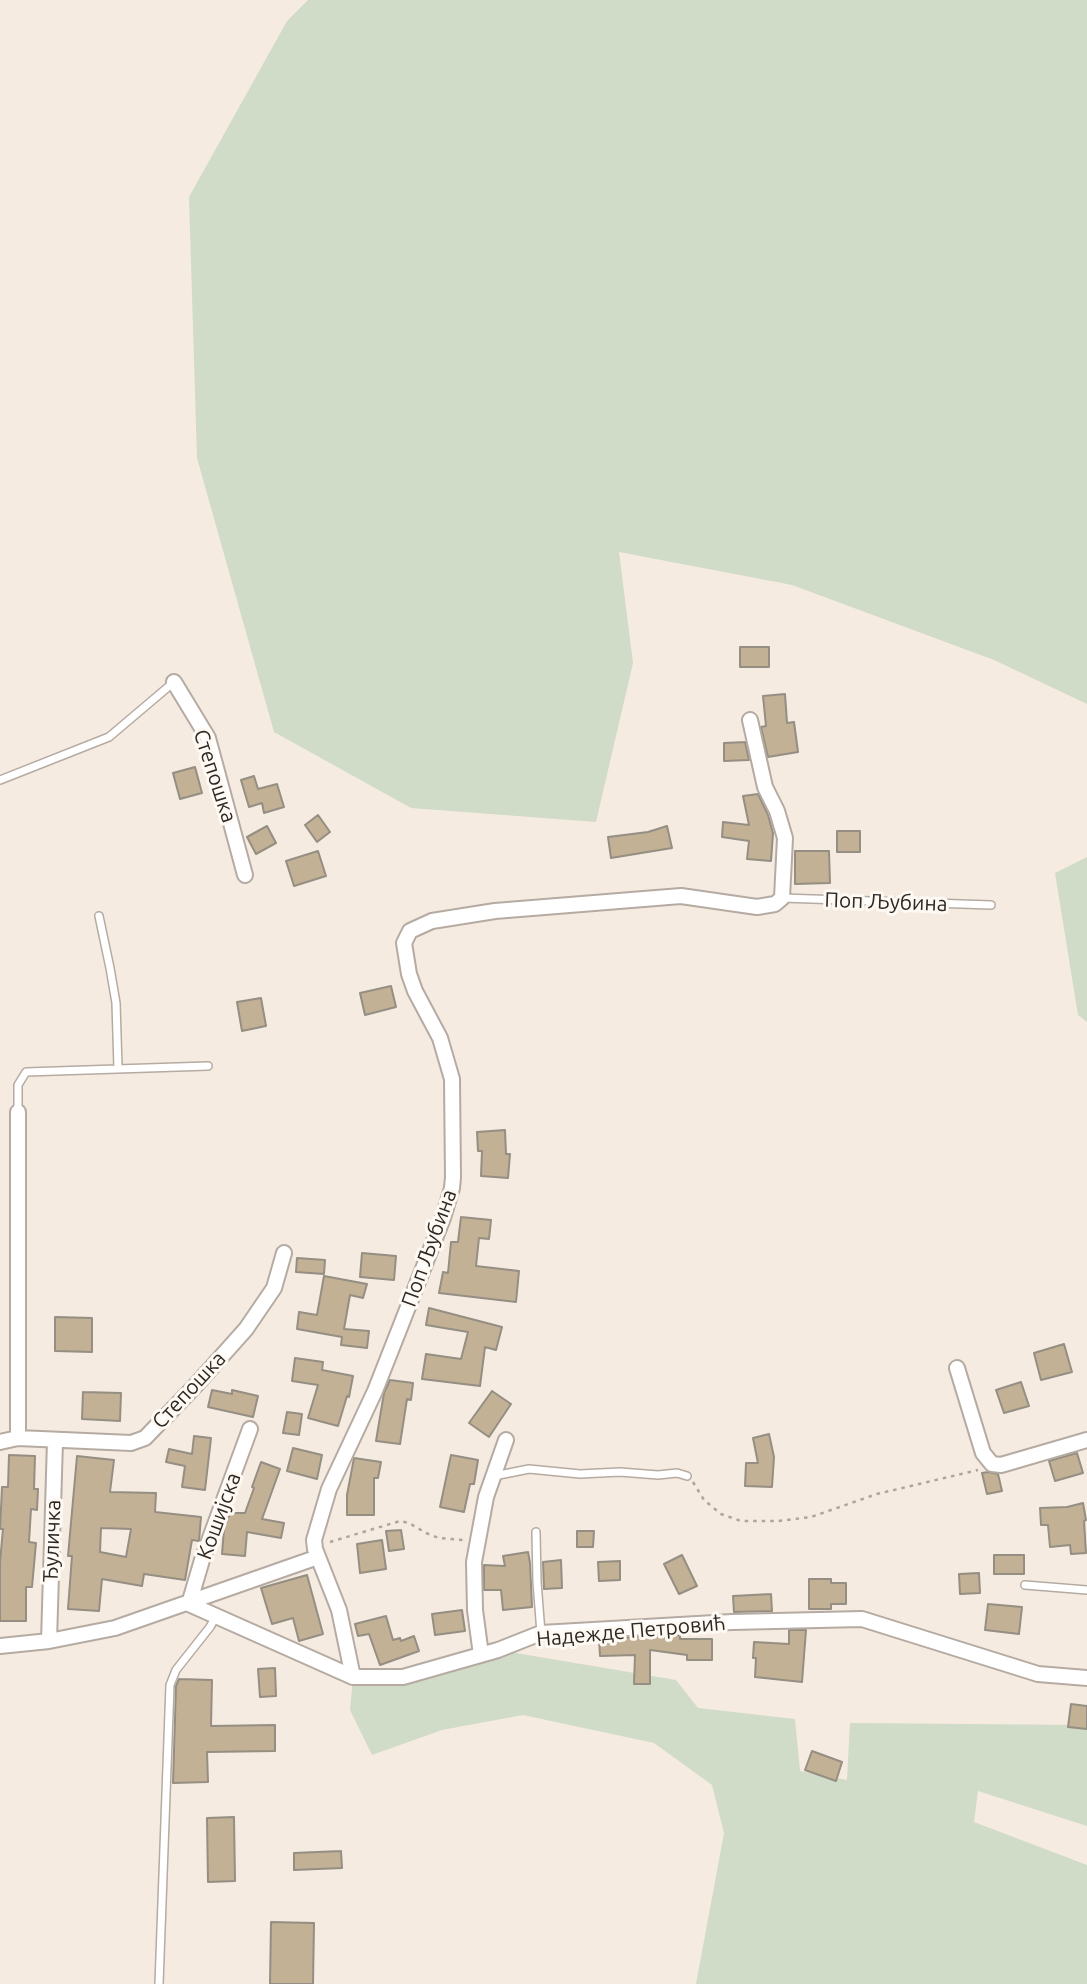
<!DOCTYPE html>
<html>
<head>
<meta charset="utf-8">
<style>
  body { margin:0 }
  canvas { display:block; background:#f5ebe1 }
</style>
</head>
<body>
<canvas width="1087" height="1984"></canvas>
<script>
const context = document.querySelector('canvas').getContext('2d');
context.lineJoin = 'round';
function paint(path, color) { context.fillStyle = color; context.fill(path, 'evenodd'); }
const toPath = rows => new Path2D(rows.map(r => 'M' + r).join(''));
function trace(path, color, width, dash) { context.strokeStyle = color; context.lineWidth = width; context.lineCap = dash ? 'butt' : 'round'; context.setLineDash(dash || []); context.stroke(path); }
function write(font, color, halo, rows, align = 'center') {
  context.font = font + ' Ubuntu,sans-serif'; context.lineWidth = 6; context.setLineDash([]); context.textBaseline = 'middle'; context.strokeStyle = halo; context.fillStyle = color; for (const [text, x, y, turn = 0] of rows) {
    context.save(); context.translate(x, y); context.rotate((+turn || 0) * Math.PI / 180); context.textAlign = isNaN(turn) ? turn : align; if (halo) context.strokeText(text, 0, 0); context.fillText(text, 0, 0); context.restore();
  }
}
const green = toPath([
  [308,0,1087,0,1087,704,994,660,792,585,619,552,633,663,596,822,411,808,274,732,197,458,189,197,287,21],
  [1087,857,1087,1022,1078,1015,1055,873],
  [498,1650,676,1680,698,1708,795,1719,800,1771,847,1780,850,1723,1087,1725,1087,1826,978,1791,974,1822,1087,1865,1087,1984,696,1984,724,1833,712,1785,654,1743,523,1715,442,1730,372,1755,350,1710,353,1677,403,1677]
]);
const building = toPath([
  [740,647,769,647,769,667,740,667,740,647],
  [785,694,787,723,794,722,798,752,768,757,761,727,766,726,763,696,785,694],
  [745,742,749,760,724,761,724,743,745,742],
  [195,767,202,793,180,799,173,773,195,767],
  [254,776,258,789,277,784,284,807,264,813,262,803,249,807,241,780,254,776],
  [758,794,768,815,773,833,771,861,747,859,749,841,722,837,723,822,749,825,743,796,758,794],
  [318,815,330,832,317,842,305,825,318,815],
  [267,826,276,843,256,854,247,837,267,826],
  [667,826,672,848,611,858,608,837,648,832,667,826],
  [837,831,860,831,860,852,837,852,837,831],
  [318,851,326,876,294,886,286,861,318,851],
  [795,851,829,851,830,883,795,884,795,851],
  [391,986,396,1007,365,1015,360,993,391,986],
  [261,998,266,1026,242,1031,237,1002,261,998],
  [505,1130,506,1154,510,1154,508,1178,481,1176,482,1151,478,1151,477,1132,505,1130],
  [461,1217,491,1220,489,1239,479,1238,476,1266,519,1271,516,1302,439,1293,443,1272,448,1273,451,1242,458,1242,461,1217],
  [362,1253,396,1256,394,1280,360,1277,362,1253],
  [297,1258,325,1260,324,1274,296,1272,297,1258],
  [324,1276,367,1284,363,1298,350,1295,344,1329,369,1331,367,1348,341,1345,342,1337,297,1329,299,1312,317,1315,324,1276],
  [429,1308,502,1327,496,1350,485,1347,480,1386,422,1379,426,1354,461,1359,468,1332,426,1325,429,1308],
  [55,1317,92,1318,92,1352,55,1351,55,1317],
  [1064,1344,1072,1372,1041,1380,1034,1353,1064,1344],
  [295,1358,323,1362,322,1370,353,1376,349,1397,347,1396,338,1426,308,1418,318,1385,292,1381,295,1358],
  [390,1380,413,1383,411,1400,407,1399,400,1444,376,1441,384,1393,390,1380],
  [1021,1382,1029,1406,1004,1413,996,1390,1021,1382],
  [212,1390,232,1394,232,1390,258,1396,253,1417,208,1407,212,1390],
  [492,1391,511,1404,489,1437,469,1423,492,1391],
  [83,1392,121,1393,120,1421,82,1419,83,1392],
  [287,1412,302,1414,299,1435,283,1433,287,1412],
  [769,1434,774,1457,772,1487,745,1486,746,1463,758,1463,753,1438,769,1434],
  [194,1436,211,1438,205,1490,182,1487,185,1466,166,1462,169,1449,192,1454,194,1436],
  [293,1448,322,1455,317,1479,287,1471,293,1448],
  [1077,1453,1083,1473,1055,1481,1049,1461,1077,1453],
  [9,1455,35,1456,34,1489,38,1489,37,1510,31,1509,29,1542,36,1543,32,1587,26,1587,26,1621,0,1621,0,1562,3,1529,0,1529,2,1487,8,1487,9,1455],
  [451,1455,478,1460,474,1484,470,1484,464,1512,440,1507,451,1455],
  [77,1456,114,1460,110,1492,156,1493,155,1512,201,1517,199,1541,192,1540,185,1580,144,1574,142,1586,102,1579,99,1611,68,1609,72,1556,68,1556,77,1456],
  [101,1528,131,1529,126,1557,100,1552,101,1528],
  [354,1458,381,1462,378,1478,374,1478,374,1515,347,1515,347,1495,354,1458],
  [261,1462,280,1469,262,1519,284,1523,281,1538,247,1532,245,1556,222,1554,224,1529,230,1513,245,1513,254,1488,252,1487,261,1462],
  [988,1472,998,1474,1002,1491,987,1494,982,1473,988,1472],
  [1083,1503,1086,1520,1084,1521,1086,1553,1071,1554,1070,1545,1050,1547,1048,1525,1041,1525,1040,1508,1067,1507,1083,1503],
  [401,1530,404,1549,389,1551,386,1531,401,1530],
  [577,1531,594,1531,593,1547,577,1547,577,1531],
  [382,1540,386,1569,360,1573,357,1544,382,1540],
  [528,1552,530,1563,532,1607,503,1610,501,1590,484,1590,484,1565,505,1566,503,1556,528,1552],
  [682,1555,697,1586,679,1594,664,1564,682,1555],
  [994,1555,1024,1555,1024,1574,994,1574,994,1555],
  [561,1560,562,1588,544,1589,543,1562,561,1560],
  [620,1561,620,1580,599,1581,598,1562,620,1561],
  [979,1573,980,1593,960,1594,959,1574,979,1573],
  [307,1575,323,1634,299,1641,293,1618,272,1624,261,1588,307,1575],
  [809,1579,831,1579,831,1583,846,1583,846,1604,831,1604,831,1609,809,1609,809,1579],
  [771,1594,772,1611,734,1612,733,1596,771,1594],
  [988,1604,1022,1607,1019,1634,985,1630,988,1604],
  [462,1610,465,1631,435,1635,432,1614,462,1610],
  [386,1616,393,1640,400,1638,401,1641,414,1636,419,1651,380,1665,369,1634,358,1636,355,1624,386,1616],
  [789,1630,806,1630,802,1682,755,1677,756,1658,753,1658,754,1642,789,1644,789,1630],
  [680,1635,680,1639,712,1639,712,1660,687,1660,687,1655,650,1650,650,1684,634,1684,635,1655,600,1656,599,1639,680,1635],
  [275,1668,276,1696,260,1697,258,1669,275,1668],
  [179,1679,212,1680,211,1726,275,1725,275,1751,207,1752,208,1782,173,1783,176,1686,179,1679],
  [1071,1704,1087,1706,1087,1729,1068,1727,1071,1704],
  [812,1751,842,1762,836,1781,805,1770,812,1751],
  [234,1817,235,1881,208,1882,207,1818,234,1817],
  [341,1851,342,1868,294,1870,294,1853,341,1851],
  [271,1922,314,1923,313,1984,270,1984,271,1922]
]);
const path = toPath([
  [693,1482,704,1500,721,1514,741,1521,778,1521,811,1517,877,1494,978,1470],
  [330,1542,400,1521,409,1523,426,1533,439,1538,463,1540]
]);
const lane = toPath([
  [0,780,109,737,174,682],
  [782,898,991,905],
  [99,916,110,968,116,1003,118,1068],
  [18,1112,18,1085,26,1072,208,1066],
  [494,1476,529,1469,580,1474,620,1472,658,1475,677,1473,687,1476],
  [536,1532,537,1582,541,1633],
  [1025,1585,1087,1590],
  [159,1984,170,1685,176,1670,210,1627,216,1616]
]);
const street = toPath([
  [174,682,208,738,245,875],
  [957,1368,983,1453,992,1464,1001,1465,1087,1440],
  [250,1429,202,1560,189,1604,353,1677,403,1677,498,1650,541,1633,732,1622,862,1619,1038,1674,1087,1678],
  [18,1438,18,1112],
  [0,1442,18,1438,131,1443,145,1438,196,1385,246,1329,274,1288,284,1253],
  [49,1641,55,1441],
  [0,1646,49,1641,115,1628,318,1557],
  [481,1655,475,1610,474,1562,486,1497,506,1440],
  [353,1677,339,1610,315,1549,314,1540,329,1489,375,1391,443,1218,452,1188,453,1177,452,1079,440,1038,415,991,409,974,404,943,410,931,432,921,495,911,681,896,757,907,775,904,782,898,785,838,777,811,765,787,750,720]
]);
const streetNames = [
  ["Степошка",215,776,72],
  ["Поп Љубина",886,902,2],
  ["Поп Љубина",429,1248,-70],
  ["Степошка",189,1390,-47],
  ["Кошијска",219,1516,-70],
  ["Ђуличка",52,1541,-88],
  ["Надежде Петровић",631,1631,-5]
];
paint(green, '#d0dcc7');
paint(building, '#c2b195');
trace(building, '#958e83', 2);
trace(lane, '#b5aba2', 10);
trace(street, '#b5aba2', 18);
trace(path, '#ada59e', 2.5, [3.5, 5]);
trace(lane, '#fff', 7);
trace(street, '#fff', 14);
write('21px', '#2c2824', '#fff9f3', streetNames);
</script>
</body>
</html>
